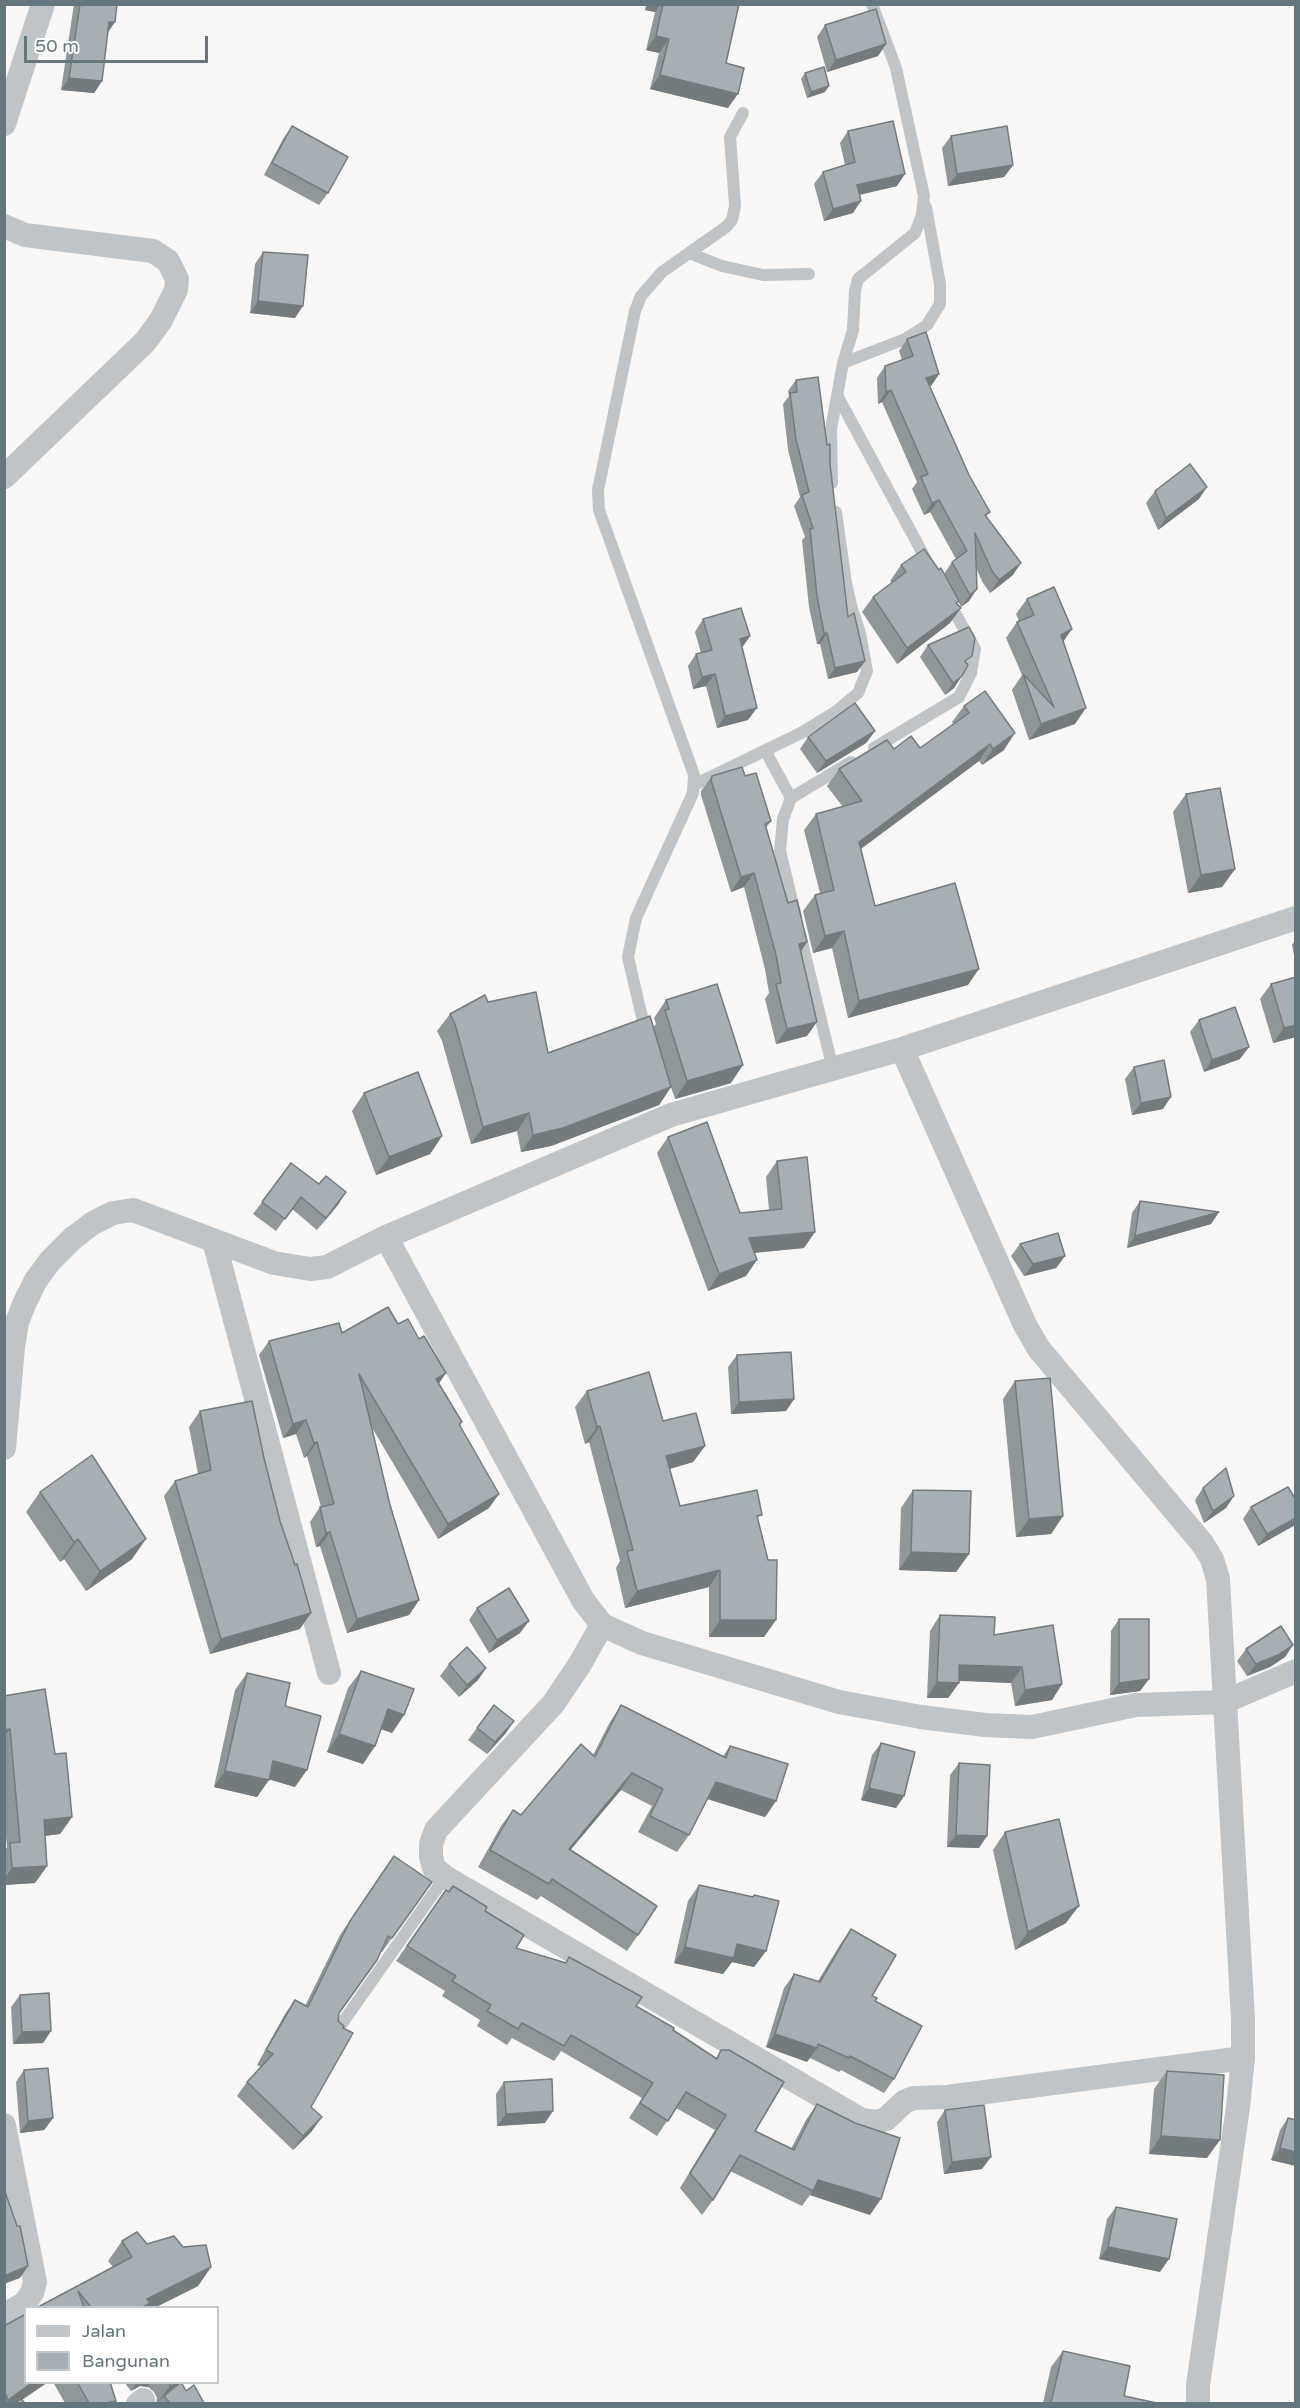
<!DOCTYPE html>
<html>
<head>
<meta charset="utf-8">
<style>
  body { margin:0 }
  #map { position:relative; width:1300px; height:2408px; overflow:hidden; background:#f8f7f5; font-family:"Varela Round",sans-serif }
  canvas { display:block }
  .frame { position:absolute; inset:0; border:6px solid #64777f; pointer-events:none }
  .legend { position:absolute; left:24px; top:2306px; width:195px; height:78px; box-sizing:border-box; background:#fff; border:2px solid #c1c9cc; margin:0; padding:8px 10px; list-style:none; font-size:18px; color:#64777f }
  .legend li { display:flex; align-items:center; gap:12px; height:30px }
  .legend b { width:30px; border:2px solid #c1c9cc }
  .scale { position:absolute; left:24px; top:36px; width:184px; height:27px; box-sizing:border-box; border:3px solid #64777f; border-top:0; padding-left:8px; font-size:18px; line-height:21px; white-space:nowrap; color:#64777f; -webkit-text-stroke:4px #fff; paint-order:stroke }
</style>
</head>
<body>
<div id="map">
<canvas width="1300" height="2408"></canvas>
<div class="frame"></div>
<ul class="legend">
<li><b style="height:8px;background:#bec4c7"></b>Jalan</li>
<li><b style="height:16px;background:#a6b0b4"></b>Bangunan</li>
</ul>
<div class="scale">50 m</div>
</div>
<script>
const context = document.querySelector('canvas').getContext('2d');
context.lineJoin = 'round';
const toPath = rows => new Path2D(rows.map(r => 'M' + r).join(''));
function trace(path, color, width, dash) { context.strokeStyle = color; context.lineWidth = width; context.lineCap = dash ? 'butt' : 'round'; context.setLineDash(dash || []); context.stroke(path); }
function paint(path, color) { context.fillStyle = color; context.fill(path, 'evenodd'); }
const lane = toPath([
  [689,253,722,266,763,275,809,274],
  [843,363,905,339,927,325,940,304,940,284,926,207],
  [837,395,929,565],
  [832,483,831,429,843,363,853,330,855,291,858,279,915,233,922,215,924,196,896,68,872,4],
  [874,748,959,697,971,673,975,649,949,602],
  [766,752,791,798],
  [694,785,801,733,834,713,858,693,867,671,860,633,852,609,846,583,836,512],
  [796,917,780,851,783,819,791,798,851,762],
  [800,934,833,1069],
  [646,1034,628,957,636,918,693,793,694,775,599,510,598,490,635,311,641,296,662,272,726,227,732,220,735,206,730,137,743,113],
  [336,2032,445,1877]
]);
const street = toPath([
  [4,124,43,4],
  [4,226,25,235,153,251,168,261,177,279,176,290,161,320,145,342,4,477],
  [902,1049,1025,1325,1039,1349,1202,1543,1212,1559,1218,1579,1243,2019,1243,2058,1238,2107,1198,2385,1198,2404],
  [386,1237,583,1600,602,1625,642,1643,839,1702,921,1717,985,1725,1032,1727,1136,1705,1224,1702,1296,1671],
  [214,1241,329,1673],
  [4,1448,13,1347,17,1322,25,1302,36,1280,50,1261,73,1238,93,1223,113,1213,133,1210,274,1263,310,1269,327,1267,386,1237,671,1115,902,1049,1296,918],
  [602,1625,580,1664,553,1704,436,1830,431,1844,431,1857,434,1868,445,1877,862,2120,876,2122,886,2119,904,2102,913,2098,947,2097,1243,2058],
  [4,2125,35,2282,32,2293,24,2304,4,2315],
  [138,2404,143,2400]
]);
const wall = toPath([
  [74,4,117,4,108,32,102,81,94,93,61,90],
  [646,4,739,4,726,63,728,108,650,89,659,53,646,50,655,12,645,10],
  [825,25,886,44,878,56,827,72,817,37],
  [805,73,825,92,807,98,801,79],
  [292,126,328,193,319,205,264,175,283,139],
  [848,131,897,186,860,195,853,213,824,221,814,184,823,172,845,165,840,143],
  [951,136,1013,165,1004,177,948,186,942,148],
  [263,252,295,318,250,313,255,264],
  [907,339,939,374,931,386,929,386,1013,575,990,593,983,583,976,568,969,601,961,607,958,601,950,623,897,664,862,612,873,597,892,583,890,581,901,565,939,570,944,574,952,562,956,559,930,512,924,515,912,489,917,482,882,402,878,404,877,378,885,366,902,360,899,351],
  [796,380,827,445,830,464,848,617,865,661,857,672,828,679,820,644,817,644,809,607,802,540,805,537,794,506,800,497,788,450,783,404,789,396,788,391],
  [1155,491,1199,499,1158,530,1146,503],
  [1027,599,1063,642,1075,724,1029,740,1012,690,1022,675,1006,638,1017,622,1019,621,1016,614],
  [703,619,750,636,742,648,748,720,717,728,706,686,693,689,688,666,696,654,701,653,695,632],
  [928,645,967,663,954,688,945,695,920,657],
  [964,706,1004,750,982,765,979,761,861,849,875,906,968,985,848,1018,832,948,813,953,803,911,815,895,820,893,804,830,816,814,843,807,827,786,839,769,894,749,920,748,953,724,952,722],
  [875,731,866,743,817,773,800,749,808,737],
  [712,776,745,776,771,821,766,828,788,903,807,942,801,952,807,1036,776,1044,765,999,769,993,765,969,744,887,731,892,701,795,701,791],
  [1186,794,1235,869,1222,887,1188,893,1173,812],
  [1296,939,1296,965,1292,945],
  [1271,984,1296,1037,1273,1043,1260,999],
  [666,1000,731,1083,675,1099,671,1087,659,1105,551,1146,521,1152,517,1131,471,1144,442,1041,437,1031,450,1014,488,1002,548,1053,653,1028,656,1024,654,1018],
  [1199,1020,1240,1059,1204,1072,1190,1032],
  [1134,1067,1163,1109,1132,1115,1125,1079],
  [364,1093,442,1136,430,1154,376,1175,352,1111],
  [668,1137,740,1213,769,1210,766,1177,777,1161,804,1248,755,1253,746,1276,708,1291,657,1153],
  [319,1184,346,1192,317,1230,292,1209,276,1231,253,1214,262,1202],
  [1140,1201,1219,1212,1211,1224,1127,1248,1132,1213],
  [1020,1244,1065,1256,1056,1268,1024,1276,1011,1256],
  [398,1324,439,1384,462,1422,460,1426,489,1508,438,1539,371,1426,390,1505,419,1600,409,1615,347,1633,320,1546,316,1547,310,1522,320,1507,321,1507,307,1456,304,1458,296,1434,283,1438,259,1355,269,1341,342,1333],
  [737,1355,794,1399,786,1411,731,1414,728,1367],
  [1015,1381,1063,1516,1051,1534,1016,1537,1003,1399],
  [587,1391,663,1421,705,1446,693,1462,670,1469,680,1506,758,1521,764,1637,709,1637,709,1587,625,1608,616,1568,620,1561,589,1442,585,1444,575,1407],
  [200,1411,264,1458,280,1521,300,1629,210,1654,164,1496,175,1481,198,1474,189,1427],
  [1203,1488,1226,1508,1204,1523,1195,1500],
  [913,1490,969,1554,956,1572,899,1570,901,1508],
  [40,1492,132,1559,86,1591,64,1559,60,1562,26,1512],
  [1296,1500,1295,1525,1258,1546,1243,1519,1251,1507],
  [477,1608,520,1633,489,1653,469,1620],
  [940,1615,994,1635,1062,1684,1052,1700,1015,1706,1011,1683,959,1681,959,1683,948,1698,927,1698,930,1631],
  [1119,1619,1149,1679,1140,1691,1110,1695,1111,1631],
  [1293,1645,1285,1657,1270,1667,1247,1676,1237,1661,1246,1649],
  [449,1664,486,1668,478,1680,459,1697,440,1676],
  [361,1671,404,1715,392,1733,381,1729,375,1746,363,1764,327,1752,348,1688],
  [247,1673,285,1706,295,1787,269,1779,257,1797,214,1787,235,1690],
  [4,1696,55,1754,72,1817,60,1834,45,1836,47,1866,35,1883,4,1885,4,1851,7,1847,4,1818],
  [621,1705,723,1756,730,1746,776,1801,765,1817,707,1799,689,1835,677,1852,638,1832,652,1806,621,1790,570,1850,638,1935,627,1951,541,1896,537,1900,478,1867,501,1826,513,1810,521,1815,593,1755,610,1722],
  [477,1728,506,1733,487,1754,468,1740],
  [881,1743,904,1796,896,1808,861,1800,872,1755],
  [959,1763,979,1848,947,1847,950,1775],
  [1005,1832,1066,1923,1015,1950,993,1850],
  [394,1856,432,1882,382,1952,381,1952,339,2013,311,2107,312,2131,293,2150,237,2096,247,2082,261,2067,257,2065,285,2014,295,2000,305,2006,340,1935],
  [699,1885,752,1897,754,1895,766,1951,754,1967,732,1962,723,1974,674,1963,688,1901],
  [446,1890,485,1911,516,1948,565,1963,569,1957,636,2006,716,2058,721,2050,755,2131,791,2149,806,2120,817,2104,870,2215,810,2195,802,2206,730,2171,713,2200,702,2215,680,2188,715,2130,676,2108,657,2136,629,2118,642,2098,561,2051,554,2061,512,2038,507,2045,477,2026,480,2020,442,1996,445,1991,396,1961],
  [851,1929,872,1996,875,2001,894,2079,884,2093,841,2070,839,2072,810,2058,807,2062,766,2047,784,1988,794,1974,818,1981,841,1943],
  [20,1995,51,2031,43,2043,13,2044,11,2007],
  [24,2070,53,2118,44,2130,20,2133,16,2082],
  [1167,2071,1207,2158,1149,2154,1154,2089],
  [504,2082,545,2123,497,2126,496,2094],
  [945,2110,982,2169,944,2174,937,2122],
  [1288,2118,1296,2120,1296,2166,1271,2160,1280,2130],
  [1116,2207,1160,2272,1099,2259,1107,2219],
  [122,2241,183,2247,211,2267,198,2286,156,2307,38,2307,113,2267,108,2261],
  [4,2326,48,2382,22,2400,25,2403,4,2403],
  [1063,2351,1124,2396,1157,2403,1043,2403,1051,2367],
  [53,2382,110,2382,114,2403,65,2403],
  [124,2382,181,2382,186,2391,204,2403,156,2403,157,2398,154,2392,148,2387,140,2386,131,2391]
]);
const shadedWall = toPath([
  [649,4,660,4,655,12,645,10],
  [109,22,115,22,107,34],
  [656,36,669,39,659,53,646,50],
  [886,44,878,56,827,72,836,60],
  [660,75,738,94,728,108,650,89],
  [69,78,102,81,94,93,61,90],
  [829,86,825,92,807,98,811,92],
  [1013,165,1004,177,948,186,957,174],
  [905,174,897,186,848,197,857,185],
  [861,201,853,213,824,221,833,209],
  [258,301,303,306,295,318,250,313],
  [939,374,931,386,918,390,926,378],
  [891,390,882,402,878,404,886,392],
  [1207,487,1199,499,1158,530,1166,518],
  [939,500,930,512,924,515,932,503],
  [1021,563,1013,575,990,593,999,580],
  [977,589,969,601,961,607,970,595],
  [961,608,950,623,897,664,907,648],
  [1072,629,1061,645,1061,635],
  [824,633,827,633,820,644,817,644],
  [750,636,741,648,740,639],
  [865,661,857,672,828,679,835,668],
  [715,674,706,686,693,689,702,677],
  [962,676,954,688,945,695,953,683],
  [757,708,748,720,717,728,725,716],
  [1086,708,1075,724,1029,740,1041,724],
  [875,731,866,743,817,773,826,761],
  [1015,733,1004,750,982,765,993,749],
  [990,744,979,761,847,859,859,842],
  [1235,869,1222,887,1188,893,1201,875],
  [754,873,744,887,731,892,741,877],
  [844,931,832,948,813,953,825,936],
  [807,942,797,957,799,944],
  [979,969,968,985,848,1018,859,1001],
  [817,1022,807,1036,776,1044,787,1029],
  [1296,1025,1296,1037,1273,1043,1284,1028],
  [1249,1047,1240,1059,1204,1072,1212,1060],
  [743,1065,731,1083,675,1099,687,1081],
  [671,1087,659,1105,551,1146,521,1152,533,1135],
  [1171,1097,1163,1109,1132,1115,1141,1103],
  [529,1113,517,1131,471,1144,483,1127],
  [442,1136,430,1154,376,1175,389,1157],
  [346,1192,338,1205,317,1230,326,1218],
  [1219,1212,1211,1224,1127,1248,1135,1236],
  [815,1232,804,1248,738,1254,749,1238],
  [1065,1256,1056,1268,1024,1276,1033,1264],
  [757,1260,746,1276,708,1291,719,1274],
  [446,1373,436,1388,436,1379],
  [794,1399,786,1411,731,1414,739,1402],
  [306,1420,296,1434,283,1438,293,1424],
  [600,1426,589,1442,585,1444,597,1427],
  [317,1442,307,1456,304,1458,314,1443],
  [705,1446,693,1462,655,1473,666,1456],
  [499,1494,489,1508,438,1539,448,1524],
  [1234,1496,1226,1508,1204,1523,1213,1511],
  [1063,1516,1051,1534,1016,1537,1029,1519],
  [1296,1518,1295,1525,1258,1546,1267,1534],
  [330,1532,320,1546,316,1547,326,1533],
  [78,1539,64,1559,60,1562,74,1542],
  [146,1539,132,1559,86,1591,100,1571],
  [911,1552,969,1554,956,1572,899,1570],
  [720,1570,709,1587,625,1608,637,1591],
  [419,1600,409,1615,347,1633,357,1619],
  [311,1613,300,1629,210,1654,221,1639],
  [720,1620,776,1620,764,1637,709,1637],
  [529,1621,520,1633,489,1653,497,1640],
  [1293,1645,1285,1657,1270,1667,1247,1676,1256,1664],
  [959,1665,1022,1667,1011,1683,949,1680],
  [486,1668,478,1680,459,1697,467,1685],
  [1149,1679,1140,1691,1110,1695,1119,1683],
  [937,1682,959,1683,948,1698,927,1698],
  [1062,1684,1052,1700,1015,1706,1025,1690],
  [388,1709,404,1715,392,1733,375,1727],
  [514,1721,506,1733,487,1754,495,1742],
  [10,1729,4,1737,4,1730],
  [339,1734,375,1746,363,1764,327,1752],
  [273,1761,307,1770,295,1787,261,1777],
  [225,1771,269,1780,257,1797,214,1787],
  [632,1773,621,1790,557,1866,569,1849],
  [716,1782,776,1801,765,1817,705,1798],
  [869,1788,904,1796,896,1808,861,1800],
  [72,1817,60,1834,32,1837,44,1820],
  [956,1835,987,1836,979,1848,947,1847],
  [47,1866,35,1883,4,1885,4,1879,12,1868],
  [1079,1906,1066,1923,1015,1950,1028,1932],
  [737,1944,766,1951,754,1967,732,1962,723,1974,674,1963,685,1947],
  [51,2031,43,2043,13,2044,22,2032],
  [775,2034,817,2048,807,2062,766,2047],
  [553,2111,545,2123,497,2126,506,2114],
  [322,2117,312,2131,293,2150,303,2136],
  [53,2118,44,2130,20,2133,28,2121],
  [1161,2136,1220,2140,1207,2158,1149,2154],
  [1280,2148,1296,2152,1296,2166,1271,2160],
  [991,2157,982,2169,944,2174,952,2162],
  [818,2180,881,2199,870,2215,810,2195],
  [1108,2247,1169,2259,1160,2272,1099,2259],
  [28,2266,20,2278,4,2284,4,2276],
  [211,2267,198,2286,156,2307,142,2307,147,2299],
  [33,2382,48,2382,17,2403,5,2403,8,2400],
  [137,2382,150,2382,148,2387,140,2386,131,2391],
  [180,2383,164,2396,157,2403,170,2386]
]);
const building = toPath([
  [80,4,117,4,115,22,109,22,102,81,69,78,80,4],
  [663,4,739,4,726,63,744,68,738,94,660,75,669,39,656,36,663,4],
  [876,9,886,44,836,60,825,25,876,9],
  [824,67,829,86,811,92,805,73,824,67],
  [893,121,905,174,857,185,861,201,833,209,823,172,855,162,848,131,893,121],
  [292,126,348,157,328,193,272,163,292,126],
  [1007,126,1013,165,957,174,951,136,1007,126],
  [263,252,308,255,303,306,258,301,263,252],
  [926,332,939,374,926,378,969,475,990,512,985,515,1021,563,999,580,992,571,975,533,977,589,970,595,952,562,967,551,939,500,932,503,921,477,928,474,891,390,886,392,885,366,913,356,907,339,926,332],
  [818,377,827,445,830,444,830,464,848,617,854,613,865,661,835,668,827,633,824,633,817,596,810,529,813,528,802,495,809,492,796,439,790,393,797,392,796,380,818,377],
  [1190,464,1207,487,1166,518,1155,491,1190,464],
  [924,549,939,570,941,568,959,601,956,603,961,608,907,648,873,597,906,572,901,565,924,549],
  [1054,587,1072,629,1061,635,1086,708,1041,724,1023,674,1054,707,1017,622,1034,615,1027,599,1054,587],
  [741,608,750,636,740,639,757,708,725,716,715,674,702,677,696,654,712,650,703,619,741,608],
  [969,627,975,638,972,656,965,661,968,665,962,676,953,683,928,645,969,627],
  [985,691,1015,733,993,749,990,744,859,842,875,906,955,883,979,969,859,1001,844,931,825,936,815,895,834,890,816,814,862,801,839,769,887,740,894,749,911,736,920,748,969,713,964,706,985,691],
  [855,703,875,731,826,761,808,737,855,703],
  [742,767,745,776,756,773,771,821,765,824,788,903,797,900,807,942,799,944,817,1022,787,1029,776,984,781,983,776,955,754,873,741,877,711,780,712,776,742,767],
  [1220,788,1235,869,1201,875,1186,794,1220,788],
  [1296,977,1296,1025,1284,1028,1271,984,1296,977],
  [717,984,743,1065,687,1081,665,1010,669,1009,666,1000,717,984],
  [536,992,548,1053,650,1016,671,1087,563,1128,533,1135,529,1113,483,1127,455,1024,450,1014,485,995,488,1002,536,992],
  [1235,1007,1249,1047,1212,1060,1199,1020,1235,1007],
  [1164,1060,1171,1097,1141,1103,1134,1067,1164,1060],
  [418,1072,442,1136,389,1157,364,1093,418,1072],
  [707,1122,740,1213,782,1209,777,1161,807,1157,815,1232,749,1238,757,1260,719,1274,668,1137,707,1122],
  [291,1163,319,1184,326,1176,346,1192,326,1218,301,1197,285,1219,262,1202,291,1163],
  [1140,1201,1219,1212,1135,1236,1140,1201],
  [1058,1233,1065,1256,1033,1264,1020,1244,1058,1233],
  [388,1307,398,1324,408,1319,419,1339,424,1336,446,1373,436,1379,462,1422,459,1424,499,1494,448,1524,359,1374,390,1505,419,1600,357,1619,330,1532,326,1533,320,1507,334,1504,317,1442,314,1443,306,1420,293,1424,269,1341,339,1323,342,1333,388,1307],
  [791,1352,794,1399,739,1402,737,1355,791,1352],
  [649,1372,663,1421,696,1413,705,1446,666,1456,680,1506,757,1490,762,1515,757,1516,768,1560,777,1560,776,1620,720,1620,720,1570,637,1591,627,1551,633,1550,600,1426,597,1427,587,1391,649,1372],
  [1050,1378,1063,1516,1029,1519,1015,1381,1050,1378],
  [252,1401,264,1458,280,1521,295,1565,297,1564,311,1613,221,1639,175,1481,211,1470,200,1411,252,1401],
  [92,1455,146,1539,100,1571,78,1539,74,1542,40,1492,92,1455],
  [1226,1468,1234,1496,1213,1511,1203,1488,1226,1468],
  [1288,1487,1296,1500,1296,1518,1267,1534,1251,1507,1288,1487],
  [913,1490,971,1491,969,1554,911,1552,913,1490],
  [509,1588,529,1621,497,1640,477,1608,509,1588],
  [940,1615,995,1617,994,1635,1053,1625,1062,1684,1025,1690,1022,1667,959,1665,959,1683,937,1682,940,1615],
  [1119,1619,1149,1619,1149,1679,1119,1683,1119,1619],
  [1281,1626,1293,1645,1278,1655,1256,1664,1246,1649,1281,1626],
  [467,1647,486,1668,467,1685,449,1664,467,1647],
  [361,1671,414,1689,404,1715,388,1709,375,1746,339,1734,361,1671],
  [247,1673,290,1683,285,1706,321,1716,307,1770,273,1761,269,1780,225,1771,247,1673],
  [45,1689,55,1754,66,1753,72,1817,44,1820,47,1866,12,1868,10,1843,20,1842,10,1729,4,1730,4,1696,45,1689],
  [494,1705,514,1721,495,1742,477,1728,494,1705],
  [621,1705,726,1758,730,1746,788,1764,776,1801,716,1782,689,1835,650,1816,663,1789,632,1773,569,1849,657,1906,638,1935,552,1879,549,1884,490,1850,513,1810,521,1815,581,1744,595,1757,621,1705],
  [881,1743,915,1752,904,1796,869,1788,881,1743],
  [959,1763,990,1765,987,1836,956,1835,959,1763],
  [1059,1819,1079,1906,1028,1932,1005,1832,1059,1819],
  [394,1856,432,1882,392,1938,388,1936,377,1960,339,2013,338,2021,344,2026,343,2028,353,2033,311,2107,322,2117,303,2136,247,2082,273,2054,266,2050,295,2000,308,2007,350,1921,394,1856],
  [699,1885,753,1897,754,1895,779,1901,766,1951,737,1944,734,1958,685,1947,699,1885],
  [453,1886,487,1907,485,1911,524,1935,516,1948,566,1963,569,1957,642,1997,636,2006,674,2028,673,2030,717,2059,721,2050,729,2050,784,2082,755,2131,794,2150,817,2104,855,2123,900,2138,881,2199,818,2180,813,2191,740,2155,713,2200,690,2173,726,2115,686,2092,668,2121,640,2103,653,2083,571,2035,564,2046,522,2023,518,2029,487,2011,491,2005,452,1981,456,1976,407,1946,446,1890,449,1892,453,1886],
  [851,1929,896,1955,872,1996,877,1998,875,2001,922,2026,894,2079,850,2056,849,2058,818,2044,817,2048,775,2034,794,1974,820,1982,851,1929],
  [49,1993,51,2031,22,2032,20,1995,49,1993],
  [48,2068,53,2118,28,2121,24,2070,48,2068],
  [1167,2071,1224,2075,1220,2140,1161,2136,1167,2071],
  [552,2079,553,2111,506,2114,504,2082,552,2079],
  [984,2105,991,2157,952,2162,945,2110,984,2105],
  [1288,2118,1296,2120,1296,2152,1280,2148,1288,2118],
  [4,2189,17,2226,20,2226,28,2266,4,2276,4,2189],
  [1116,2207,1177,2219,1169,2259,1108,2247,1116,2207],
  [137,2232,147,2244,174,2236,183,2247,206,2245,211,2267,147,2299,150,2303,143,2307,91,2307,78,2291,84,2307,38,2307,132,2257,122,2241,137,2232],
  [26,2314,26,2382,33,2382,8,2400,4,2390,4,2326,26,2314],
  [1063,2351,1130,2366,1124,2396,1157,2403,1051,2403,1063,2351],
  [77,2382,110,2382,116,2401,106,2403,89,2403,77,2382],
  [170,2382,181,2382,186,2391,194,2385,204,2403,167,2403,169,2402,164,2396,180,2383,170,2386,170,2382],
  [21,2399,25,2403,14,2403,21,2399]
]);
trace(lane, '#bec4c7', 12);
trace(street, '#bec4c7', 24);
paint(wall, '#8f979b');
paint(shadedWall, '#747b7e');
paint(building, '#a6b0b4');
trace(building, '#747b7e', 1.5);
</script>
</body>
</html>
